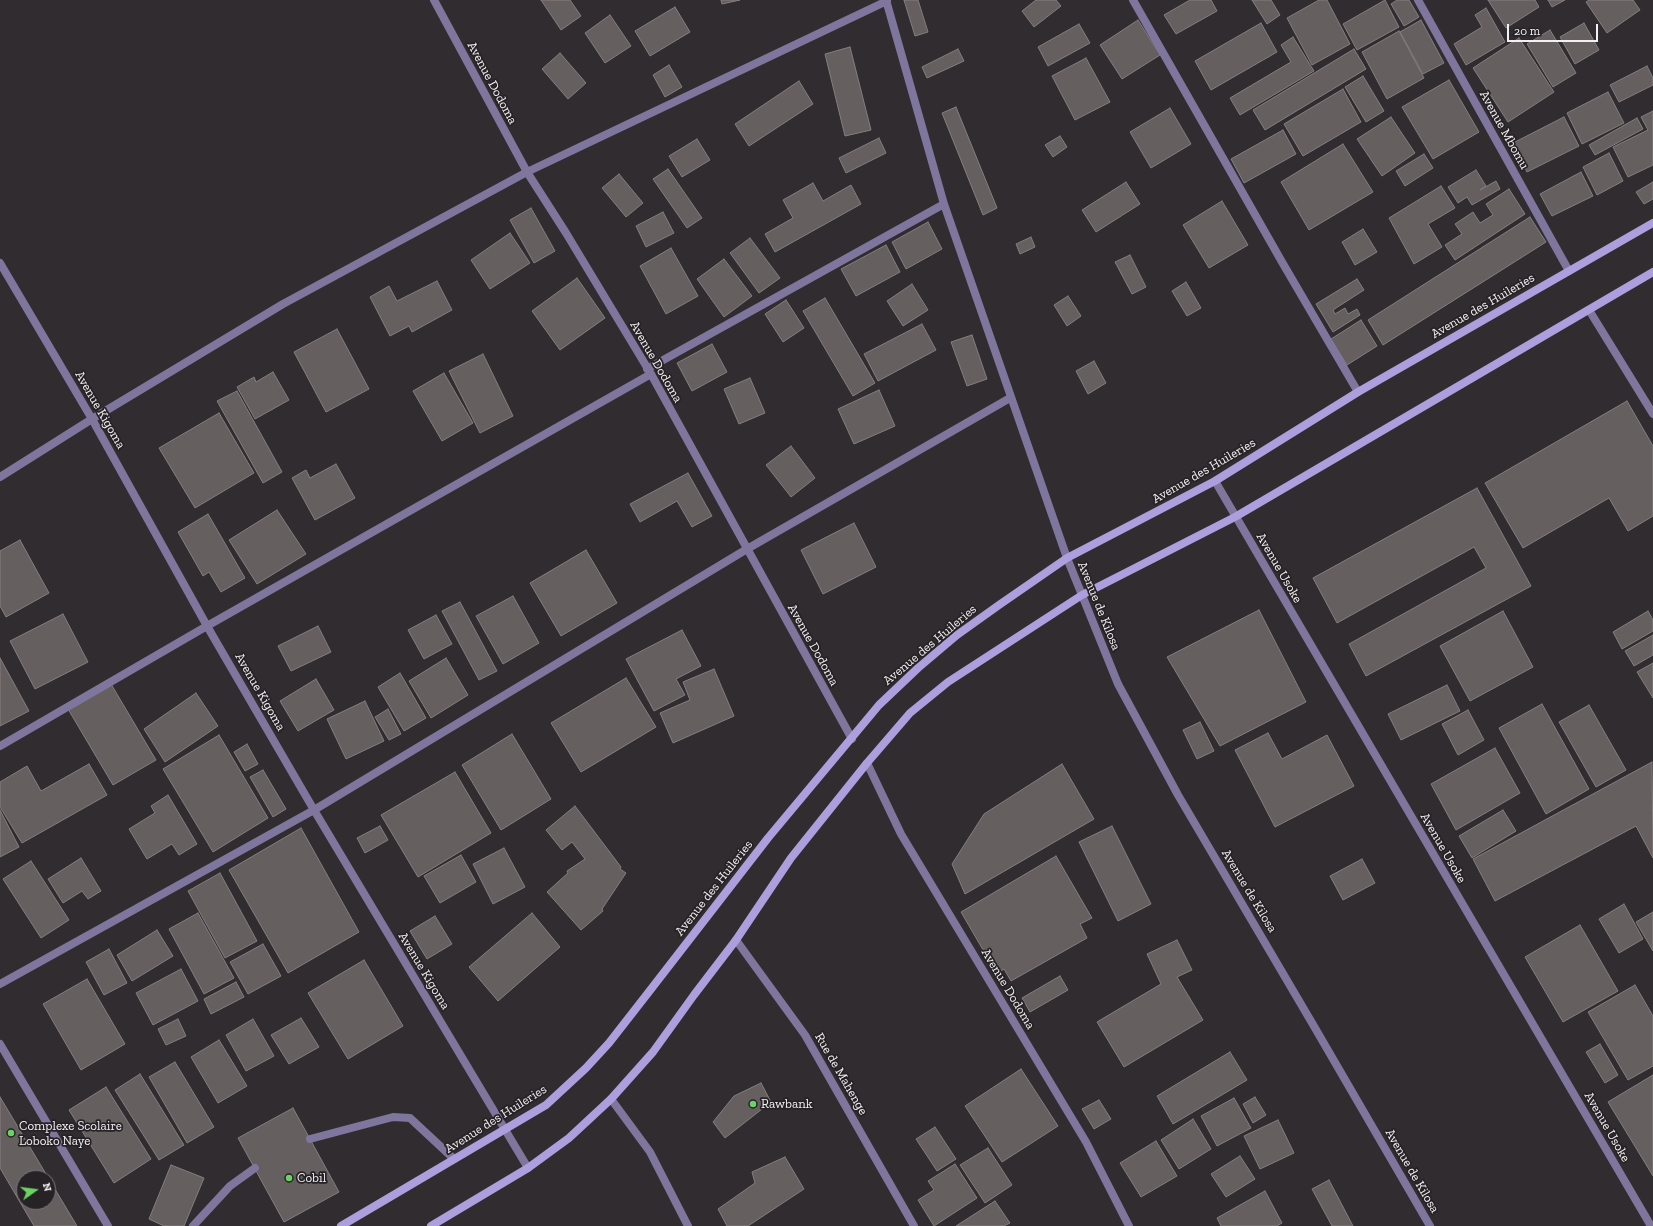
<!DOCTYPE html>
<style>
body{margin:0}
#map{position:relative;width:1653px;height:1226px;overflow:hidden;background:#302c30;font-family:"Zilla Slab",serif}
canvas{display:block}
.north{position:absolute;left:16px;top:1170px;width:40px;height:40px;box-sizing:border-box;background:#262226;border:1px solid #787478;border-radius:50%;rotate:76deg;font-size:11px;font-weight:700;line-height:16px;text-align:center;color:#f3f0f3}
.north::after{content:'';display:block;margin:auto;width:14px;height:18px;background:#6ad364;clip-path:polygon(50% 0,100% 100%,50% 72%,0 100%)}
.scale{position:absolute;left:1507px;top:24px;width:91px;height:18px;box-sizing:border-box;border:2px solid #f3f0f3;border-top:0;padding-left:5px;font-size:12px;line-height:14px;white-space:nowrap;color:#f3f0f3;-webkit-text-stroke:3px #262226;paint-order:stroke}
</style>
<div id="map">
<canvas width="1653" height="1226"></canvas>
<div class="north">N</div>
<div class="scale">20 m</div>
</div>
<script>
const c = document.querySelector('canvas').getContext('2d');
c.lineJoin = 'round';
function paint(path, color) {
  c.fillStyle = color;
  c.fill(path, 'evenodd');
}
function toPath(rows) {
  const path = new Path2D();
  for (const r of rows) {
    path.moveTo(r[0], r[1]);
    for (let i = 2; i < r.length; i += 2) path.lineTo(r[i], r[i + 1]);
  }
  return path;
}
function stroke(path, color, width, dash) {
  c.strokeStyle = color;
  c.lineWidth = width;
  c.lineCap = dash ? 'butt' : 'round';
  c.setLineDash(dash || []);
  c.stroke(path);
}
function drawText(font, color, halo, rows, align = 'center') {
  c.font = font + ' "Zilla Slab",serif';
  c.lineWidth = 3.5;
  c.setLineDash([]);
  c.textBaseline = 'middle';
  c.strokeStyle = halo;
  c.fillStyle = color;
  for (const [text, x, y, turn = 0] of rows) {
    c.save();
    c.translate(x, y);
    c.rotate((+turn || 0) * Math.PI / 180);
    c.textAlign = isNaN(turn) ? turn : align;
    if (halo) c.strokeText(text, 0, 0);
    c.fillText(text, 0, 0);
    c.restore();
  }
}
const building = toPath([
 [541,0,570,0,581,16,561,30,541,0],
 [721,0,740,0,722,4,721,0],
 [904,0,918,0,928,32,915,36,904,0],
 [1036,0,1056,0,1061,6,1034,27,1022,11,1036,0],
 [1190,0,1211,0,1217,11,1176,34,1164,15,1190,0],
 [1252,0,1271,0,1280,15,1267,24,1252,0],
 [1319,0,1327,0,1350,44,1312,65,1287,18,1319,0],
 [1385,0,1399,27,1357,50,1343,24,1385,0],
 [1397,0,1409,0,1419,17,1404,26,1391,4,1397,0],
 [1488,0,1535,0,1539,7,1506,28,1488,0],
 [1548,0,1565,0,1552,7,1548,0],
 [1589,0,1633,0,1640,10,1607,33,1586,2,1589,0],
 [675,7,690,32,650,56,635,31,675,7],
 [1486,8,1505,42,1466,65,1454,44,1482,27,1475,15,1486,8],
 [610,15,631,46,605,63,585,33,610,15],
 [1138,20,1160,55,1122,79,1100,45,1138,20],
 [1421,20,1444,63,1423,74,1400,32,1421,20],
 [1261,23,1277,52,1211,90,1195,61,1261,23],
 [1584,23,1599,50,1575,64,1560,37,1584,23],
 [1079,24,1090,43,1048,66,1038,47,1079,24],
 [1550,30,1576,73,1553,87,1527,44,1550,30],
 [1399,31,1424,78,1387,99,1362,52,1399,31],
 [1293,37,1314,71,1240,115,1230,98,1291,62,1281,45,1293,37],
 [1519,38,1554,92,1508,122,1473,68,1519,38],
 [850,47,871,130,845,136,825,54,850,47],
 [958,49,964,61,927,78,922,67,958,49],
 [1354,49,1366,69,1265,130,1253,110,1354,49],
 [560,53,586,83,568,99,542,69,560,53],
 [1086,58,1110,102,1075,120,1052,76,1086,58],
 [669,65,682,87,665,97,653,75,669,65],
 [1647,66,1653,78,1653,85,1619,102,1610,85,1647,66],
 [1363,76,1384,111,1366,122,1345,87,1363,76],
 [1449,80,1479,132,1433,159,1402,107,1449,80],
 [799,81,813,104,749,146,735,124,799,81],
 [1343,89,1361,122,1303,156,1284,124,1343,89],
 [1608,92,1624,123,1582,144,1567,113,1608,92],
 [956,107,997,208,983,215,942,113,956,107],
 [1170,108,1191,144,1151,168,1130,132,1170,108],
 [1653,111,1653,165,1628,177,1613,147,1648,130,1641,117,1653,111],
 [1391,117,1415,153,1382,176,1357,139,1391,117],
 [1564,117,1579,146,1527,172,1513,143,1564,117],
 [1637,118,1643,129,1595,155,1589,145,1637,118],
 [1283,130,1296,154,1244,183,1231,159,1283,130],
 [1060,136,1067,147,1053,157,1045,145,1060,136],
 [879,138,886,153,846,173,839,158,879,138],
 [697,139,710,160,682,177,669,156,697,139],
 [1343,144,1373,192,1309,230,1281,182,1343,144],
 [1609,153,1623,181,1597,195,1583,167,1609,153],
 [1424,154,1433,168,1405,186,1396,171,1424,154],
 [668,169,702,218,687,228,653,179,668,169],
 [1476,170,1486,186,1480,190,1496,181,1500,189,1472,205,1467,197,1458,203,1448,187,1476,170],
 [1581,172,1593,196,1552,216,1540,194,1581,172],
 [619,174,643,203,626,217,602,188,619,174],
 [1126,182,1140,204,1096,232,1082,210,1126,182],
 [1653,182,1653,199,1644,204,1636,192,1653,182],
 [813,183,823,201,851,185,861,204,775,252,765,234,793,218,783,200,813,183],
 [1441,186,1455,208,1428,224,1442,247,1414,264,1389,218,1441,186],
 [1509,189,1525,214,1455,260,1445,245,1462,234,1455,224,1473,212,1480,223,1493,215,1486,204,1509,189],
 [1222,201,1248,245,1209,268,1183,225,1222,201],
 [531,208,555,251,534,263,510,220,531,208],
 [663,212,674,233,646,247,636,226,663,212],
 [1530,217,1546,242,1383,345,1368,320,1530,217],
 [928,222,942,249,906,269,892,242,928,222],
 [1363,229,1377,252,1355,265,1342,242,1363,229],
 [510,233,530,263,490,289,471,260,510,233],
 [1031,237,1035,247,1020,254,1016,244,1031,237],
 [750,238,780,278,759,293,730,253,750,238],
 [886,245,900,272,856,296,841,269,886,245],
 [671,248,698,296,666,314,640,266,671,248],
 [1130,255,1146,287,1132,294,1115,262,1130,255],
 [724,259,752,296,724,317,697,279,724,259],
 [577,278,605,318,560,350,532,311,577,278],
 [1357,279,1364,290,1333,310,1335,314,1345,308,1348,314,1357,309,1360,315,1333,332,1316,304,1357,279],
 [437,281,452,310,412,332,409,326,390,336,370,297,389,286,397,301,437,281],
 [1186,282,1201,308,1187,316,1172,291,1186,282],
 [912,284,928,310,903,326,887,301,912,284],
 [1068,296,1081,316,1067,326,1054,305,1068,296],
 [825,298,875,383,853,396,803,311,825,298],
 [786,300,804,328,783,342,765,314,786,300],
 [1361,320,1377,346,1347,365,1331,339,1361,320],
 [922,324,936,350,878,381,864,354,922,324],
 [337,329,369,389,326,412,294,352,337,329],
 [972,335,987,379,967,386,951,342,972,335],
 [712,344,727,372,692,391,677,363,712,344],
 [483,354,513,416,480,433,449,371,483,354],
 [1094,361,1106,383,1088,394,1076,371,1094,361],
 [273,372,289,400,255,419,237,387,254,377,256,382,273,372],
 [444,373,473,423,442,441,413,391,444,373],
 [750,378,765,413,739,424,724,389,750,378],
 [879,390,895,426,854,444,838,409,879,390],
 [237,391,282,472,263,483,217,401,237,391],
 [1627,401,1653,446,1653,516,1628,531,1609,498,1523,548,1485,483,1627,401],
 [219,413,254,473,195,508,159,448,219,413],
 [791,446,815,478,791,497,766,465,791,446],
 [336,464,355,498,315,520,292,478,306,470,310,478,336,464],
 [688,473,712,516,692,527,677,501,640,522,630,504,688,473],
 [1477,488,1531,586,1366,676,1349,644,1486,568,1474,547,1337,623,1313,578,1477,488],
 [277,510,306,554,257,584,229,540,277,510],
 [208,514,245,578,221,592,209,572,203,576,178,532,208,514],
 [854,523,876,567,823,594,801,550,854,523],
 [20,540,49,593,6,617,0,606,0,551,20,540],
 [586,550,617,603,561,636,530,583,586,550],
 [513,596,539,643,503,664,476,616,513,596],
 [460,602,497,671,479,680,442,611,460,602],
 [1259,610,1306,702,1220,746,1167,657,1259,610],
 [1503,611,1533,667,1470,701,1440,646,1503,611],
 [1648,611,1653,620,1653,631,1622,649,1613,632,1648,611],
 [63,614,88,662,35,689,10,641,63,614],
 [436,615,452,644,424,659,408,630,436,615],
 [318,626,331,652,291,671,278,646,318,626],
 [682,630,701,666,676,679,685,695,654,711,626,659,682,630],
 [1653,635,1653,655,1634,666,1625,651,1653,635],
 [0,658,29,711,0,726,0,658],
 [446,658,468,695,431,718,409,681,446,658],
 [1653,663,1653,698,1637,672,1653,663],
 [714,669,734,716,673,743,660,713,690,700,683,682,714,669],
 [400,673,426,718,404,731,378,687,400,673],
 [626,678,656,727,581,772,551,723,626,678],
 [316,679,334,710,298,731,280,701,316,679],
 [111,684,156,760,113,785,68,709,111,684],
 [1447,685,1460,711,1401,740,1388,714,1447,685],
 [196,693,218,726,165,762,144,729,196,693],
 [365,701,384,741,346,759,327,719,365,701],
 [1542,704,1589,789,1546,814,1499,728,1542,704],
 [1589,705,1626,770,1596,787,1559,722,1589,705],
 [388,709,401,734,389,740,375,717,388,709],
 [1468,710,1484,740,1458,755,1442,724,1468,710],
 [1200,722,1214,751,1197,759,1183,730,1200,722],
 [1268,733,1282,759,1327,735,1354,786,1275,827,1235,750,1268,733],
 [512,734,551,799,501,830,462,765,512,734],
 [219,735,268,818,213,852,163,769,219,735],
 [247,744,258,764,245,771,234,752,247,744],
 [1495,748,1520,793,1456,830,1431,784,1495,748],
 [1652,762,1653,858,1636,826,1495,901,1473,859,1652,762],
 [89,764,107,795,22,843,0,807,0,782,27,766,41,791,89,764],
 [1062,764,1094,819,965,894,952,864,984,814,1062,764],
 [263,770,286,809,273,817,250,777,263,770],
 [455,772,491,833,418,877,381,815,455,772],
 [168,795,197,844,179,855,172,844,147,859,129,829,155,813,151,806,168,795],
 [575,806,621,867,620,869,626,873,602,909,603,911,581,930,547,892,568,873,567,871,585,859,572,842,562,850,546,830,575,806],
 [0,810,19,847,0,857,0,810],
 [1503,810,1516,831,1472,858,1459,836,1503,810],
 [380,826,388,840,365,853,357,838,380,826],
 [1112,826,1151,904,1118,921,1079,842,1112,826],
 [301,828,359,932,288,973,229,870,301,828],
 [504,848,525,887,493,904,473,864,504,848],
 [461,855,476,882,440,903,424,876,461,855],
 [1056,856,1092,918,1080,924,1087,938,1011,981,1004,969,997,974,961,912,1056,856],
 [81,858,101,891,88,899,82,891,63,903,48,879,81,858],
 [1362,859,1375,883,1343,900,1330,876,1362,859],
 [31,861,69,920,41,938,3,879,31,861],
 [220,873,257,941,225,958,188,891,220,873],
 [1624,904,1643,939,1619,953,1599,919,1624,904],
 [1653,912,1653,951,1636,922,1653,912],
 [198,913,234,978,204,994,169,929,198,913],
 [532,913,560,947,498,1001,469,967,532,913],
 [435,916,452,944,427,959,410,931,435,916],
 [1580,925,1618,991,1563,1022,1525,957,1580,925],
 [157,930,173,956,132,981,117,955,157,930],
 [1177,940,1192,970,1177,977,1203,1020,1124,1067,1097,1022,1161,984,1147,954,1177,940],
 [263,944,281,976,248,994,230,962,263,944],
 [109,949,127,983,104,995,86,962,109,949],
 [364,960,403,1026,348,1059,308,993,364,960],
 [181,969,198,1001,153,1025,136,993,181,969],
 [1060,976,1068,990,1030,1012,1022,998,1060,976],
 [87,979,125,1044,81,1070,43,1004,87,979],
 [236,982,244,997,211,1014,204,999,236,982],
 [1635,985,1653,1016,1653,1066,1628,1080,1588,1012,1635,985],
 [301,1018,319,1047,289,1064,271,1035,301,1018],
 [178,1019,186,1036,166,1045,158,1029,178,1019],
 [253,1019,274,1056,246,1071,226,1035,253,1019],
 [219,1040,247,1086,218,1103,191,1057,219,1040],
 [1600,1044,1618,1075,1605,1083,1586,1052,1600,1044],
 [1230,1052,1247,1080,1173,1124,1157,1096,1230,1052],
 [175,1062,214,1127,187,1143,149,1077,175,1062],
 [1021,1069,1058,1126,1002,1162,965,1106,1021,1069],
 [140,1074,184,1145,159,1160,115,1090,140,1074],
 [1653,1075,1653,1176,1608,1102,1653,1075],
 [761,1083,771,1102,725,1138,713,1122,734,1096,761,1083],
 [106,1087,151,1159,114,1183,69,1110,106,1087],
 [0,1097,77,1226,34,1226,0,1168,0,1097],
 [24,1178,48,1178,48,1202,24,1202,24,1178],
 [1255,1097,1266,1115,1253,1123,1243,1104,1255,1097],
 [1234,1098,1251,1128,1217,1146,1201,1116,1234,1098],
 [1099,1100,1111,1119,1094,1129,1082,1109,1099,1100],
 [293,1108,339,1192,284,1222,238,1138,293,1108],
 [1193,1119,1211,1149,1179,1169,1161,1140,1193,1119],
 [1278,1120,1294,1153,1260,1169,1244,1136,1278,1120],
 [935,1127,956,1159,937,1171,916,1139,935,1127],
 [1156,1141,1177,1176,1141,1197,1120,1163,1156,1141],
 [988,1148,1012,1185,985,1203,960,1165,988,1148],
 [1240,1156,1255,1179,1226,1197,1211,1174,1240,1156],
 [785,1157,804,1189,748,1226,727,1226,718,1209,755,1183,752,1172,785,1157],
 [955,1164,977,1198,934,1226,918,1200,934,1190,928,1181,955,1164],
 [171,1165,204,1178,184,1226,164,1226,149,1219,171,1165],
 [1329,1180,1353,1226,1332,1226,1312,1189,1329,1180],
 [1265,1191,1282,1223,1277,1226,1221,1226,1217,1218,1265,1191],
 [995,1201,1010,1223,1004,1226,956,1226,995,1201]
]);
paint(building, '#665f60');
stroke(building, '#857e7f', 1);
stroke(toPath([
 [310,1139,393,1117,410,1118,454,1159],
 [193,1226,230,1186,255,1168]
]), '#7f769e', 8);
stroke(toPath([
 [434,0,527,172,566,233,651,374,852,739],
 [886,0,944,204,1067,558,1118,684,1178,795,1315,1028,1430,1226],
 [1133,0,1282,262,1358,392],
 [1418,0,1569,271],
 [0,263,92,419,207,626,314,810,528,1168],
 [1589,310,1653,414],
 [647,369,944,204],
 [0,477,92,419,283,304,527,172,887,1],
 [1215,481,1651,1226],
 [0,746,207,626,651,374],
 [867,763,901,834,1086,1142,1129,1226],
 [736,940,805,1035,914,1226],
 [0,984,314,810,747,549,1010,398],
 [0,1044,108,1226],
 [611,1099,650,1152,688,1226]
]), '#7f769e', 8);
stroke(toPath([
 [341,1226,546,1105,586,1068,609,1043,648,993,768,838,879,705,918,668,957,635,999,605,1067,558,1215,481,1358,392,1653,223],
 [431,1226,528,1168,569,1138,611,1099,653,1052,694,995,736,940,791,858,867,763,910,713,948,682,1082,595,1235,517,1653,272]
]), '#ad9ede', 8);
for (const [x, y, r, color] of [
 [753,1104,4,"#6ad364"],
 [11,1133,4,"#6ad364"],
 [289,1178,4,"#6ad364"]
]) {
  const dot = new Path2D();
  dot.arc(x, y, r, 0, 2 * Math.PI);
  c.fillStyle = color;
  c.fill(dot);
  stroke(dot, '#262226', 1.5);
}
drawText('13px', '#f3f0f3', '#262226', [
 ["Avenue Dodoma",492,83,62],
 ["Avenue Mbomu",1504,130,61],
 ["Avenue des Huileries",1483,306,-30],
 ["Avenue Dodoma",656,362,60],
 ["Avenue Kigoma",100,410,60],
 ["Avenue des Huileries",1204,471,-30],
 ["Avenue Usoke",1279,568,60],
 ["Avenue de Kilosa",1099,606,68],
 ["Avenue Dodoma",813,645,61],
 ["Avenue des Huileries",930,645,-40],
 ["Avenue Kigoma",260,692,60],
 ["Avenue Usoke",1443,848,60],
 ["Avenue des Huileries",714,888,-52],
 ["Avenue de Kilosa",1249,891,59],
 ["Avenue Kigoma",424,971,59],
 ["Avenue Dodoma",1008,989,59],
 ["Rue de Mahenge",841,1074,60],
 ["Avenue des Huileries",496,1119,-32],
 ["Avenue Usoke",1607,1127,60],
 ["Avenue de Kilosa",1412,1171,60]
]);
drawText('13px', '#f3f0f3', '#262226', [
 ["Rawbank",761,1104],
 ["Complexe Scolaire",19,1126],
 ["Loboko Naye",19,1141],
 ["Cobil",297,1178]
], 'left');
</script>
